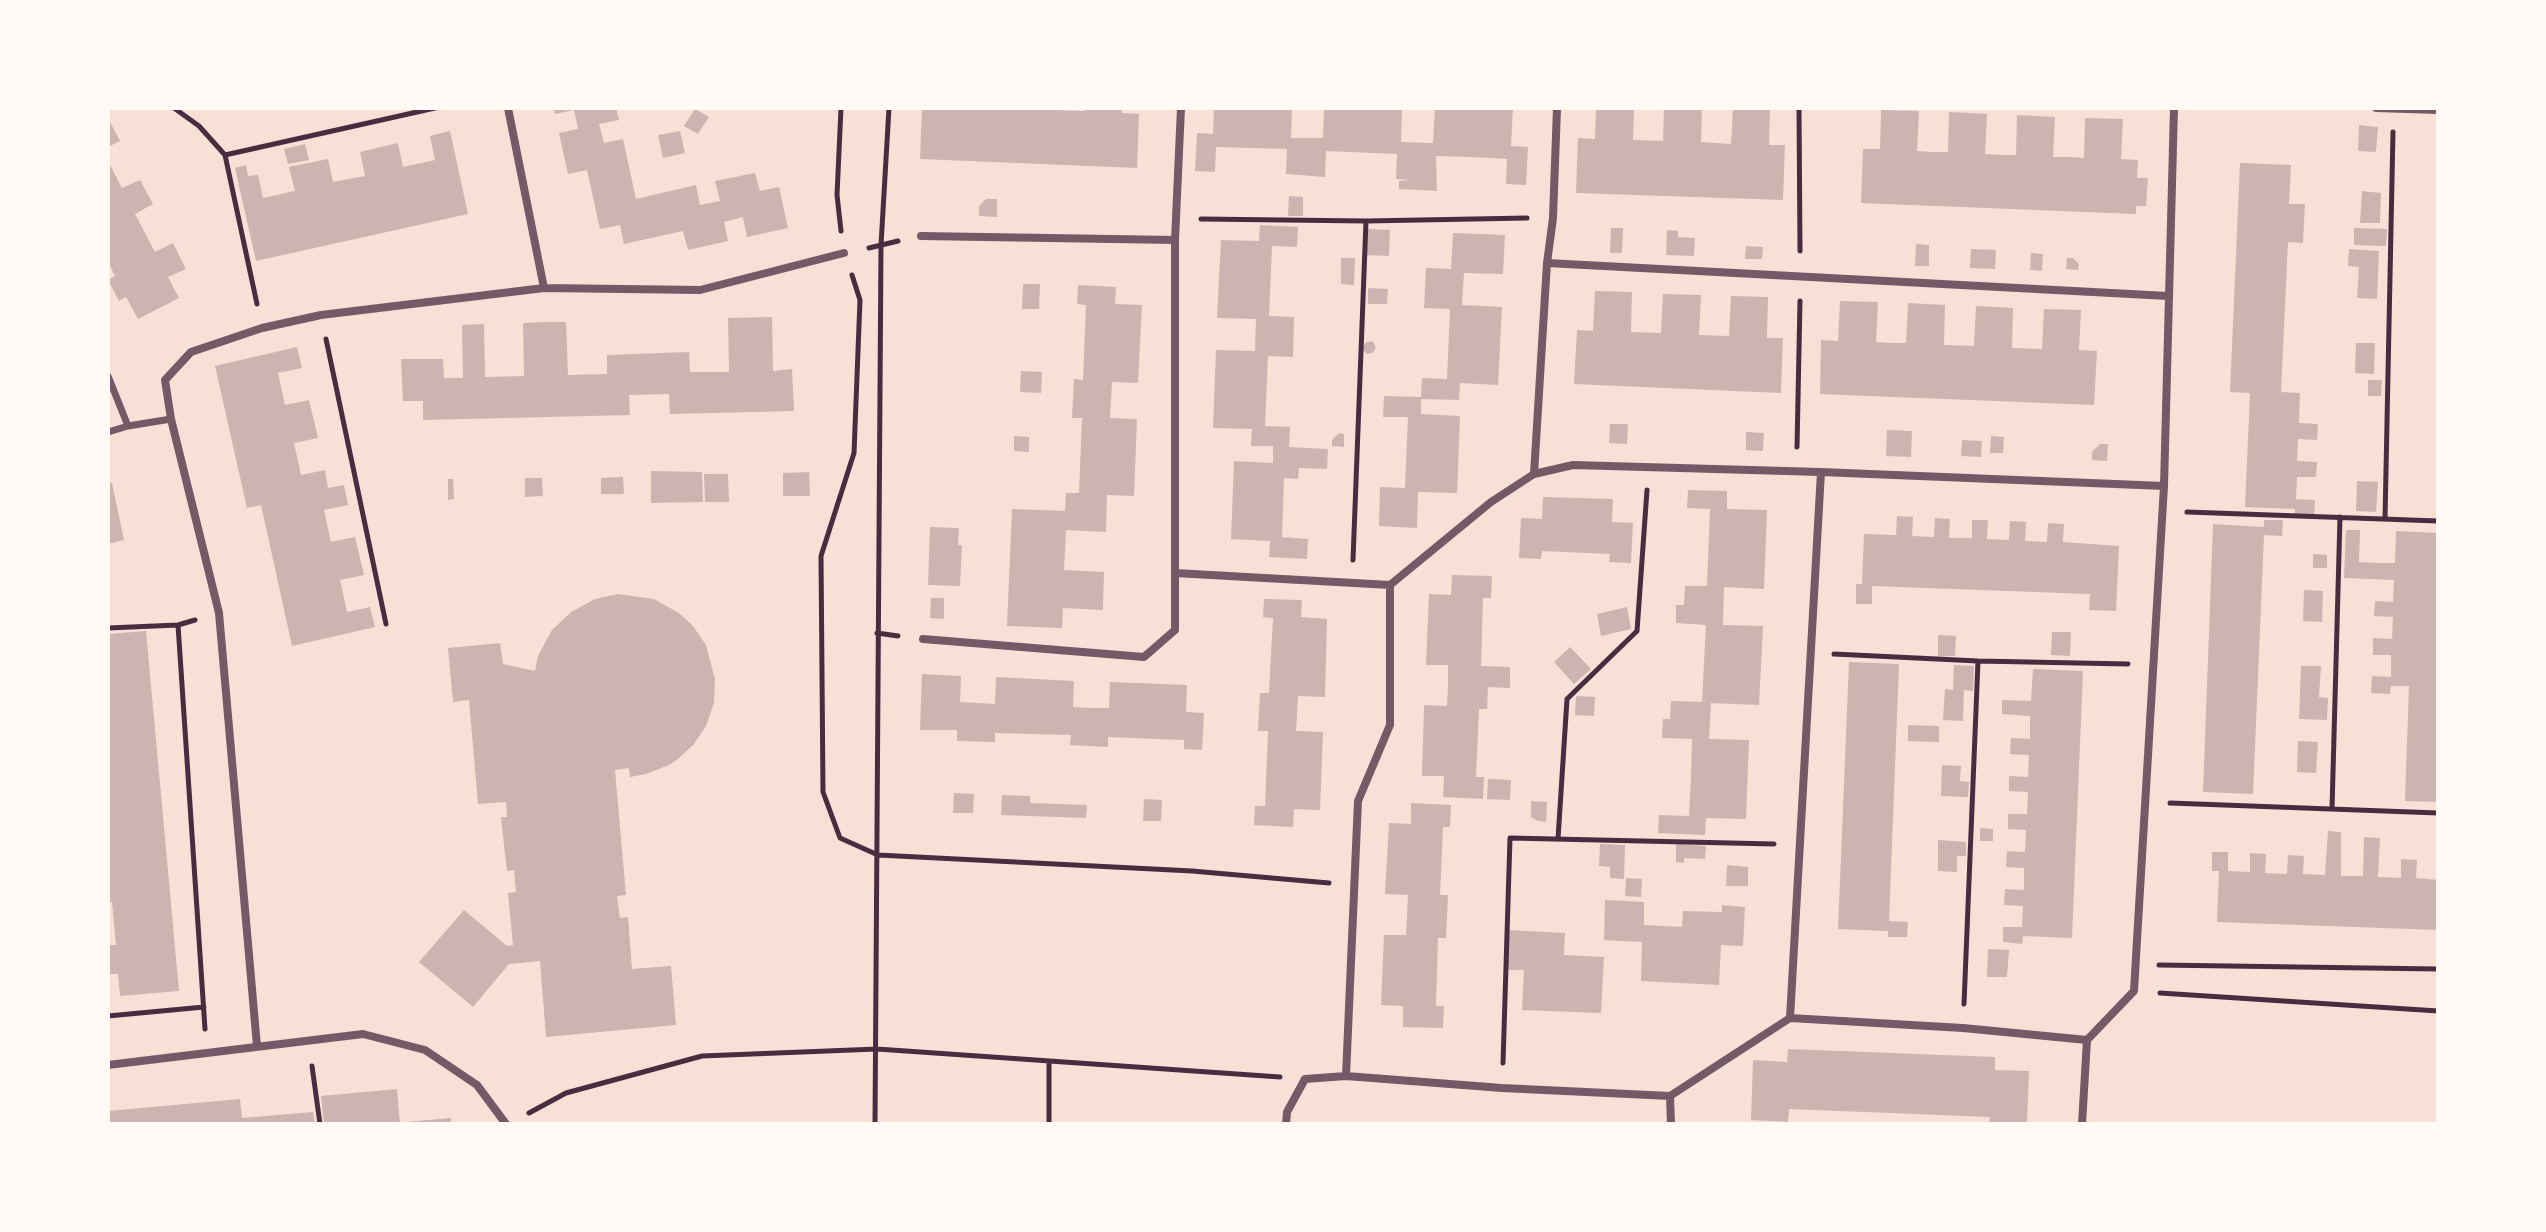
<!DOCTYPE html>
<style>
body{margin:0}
#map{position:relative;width:2546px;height:1232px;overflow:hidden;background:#f7e1d7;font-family:Rubik,sans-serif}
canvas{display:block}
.frame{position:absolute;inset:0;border:110px solid #fffaf5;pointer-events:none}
</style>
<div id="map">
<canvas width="2546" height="1232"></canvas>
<div class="frame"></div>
</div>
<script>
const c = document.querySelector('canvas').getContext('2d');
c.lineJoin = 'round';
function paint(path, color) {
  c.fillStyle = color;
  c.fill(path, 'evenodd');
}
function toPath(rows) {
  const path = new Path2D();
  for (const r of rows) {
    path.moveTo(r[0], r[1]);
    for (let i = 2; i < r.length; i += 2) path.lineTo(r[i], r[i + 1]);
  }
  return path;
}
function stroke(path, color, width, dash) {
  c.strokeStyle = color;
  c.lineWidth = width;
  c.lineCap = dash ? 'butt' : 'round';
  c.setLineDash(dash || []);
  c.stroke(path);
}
paint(toPath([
 [553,108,616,108,619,120,599,124,604,143,623,139,636,199,696,185,700,205,720,201,715,181,755,173,760,191,779,187,788,228,747,237,743,217,724,222,728,241,688,250,683,231,624,244,620,225,600,229,587,170,568,174,559,133,578,129,574,110,555,114],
 [922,108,1054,108,1054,110,1084,111,1084,108,1122,108,1122,113,1139,114,1137,168,920,159],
 [1214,108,1292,108,1291,138,1323,138,1324,108,1402,108,1401,142,1433,143,1435,108,1513,108,1511,146,1528,147,1526,185,1506,184,1507,159,1472,157,1436,156,1437,191,1399,189,1399,181,1411,180,1396,179,1397,154,1326,151,1325,177,1286,174,1287,149,1216,147,1215,172,1195,171,1197,133,1213,134],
 [1596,108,1634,108,1633,140,1663,141,1664,108,1702,108,1701,142,1731,144,1733,108,1770,108,1769,145,1785,145,1783,200,1576,193,1578,138,1595,139],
 [695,109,709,117,698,134,684,126],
 [1881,110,1919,111,1917,151,1933,152,1948,152,1949,112,1987,114,1985,154,2001,155,2016,155,2017,115,2055,117,2053,157,2069,157,2084,158,2085,118,2123,119,2121,159,2138,160,2137,178,2148,178,2146,206,2136,206,2136,214,1861,203,1863,149,1880,149],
 [108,118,120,141,108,147],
 [2359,125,2378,127,2376,152,2358,151],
 [450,131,468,214,256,261,235,168,246,165,248,176,258,175,263,198,295,191,289,167,328,159,333,182,365,176,360,152,398,143,403,167,435,160,430,136],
 [680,131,685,153,663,158,658,135],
 [305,144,309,160,288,164,284,149],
 [108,161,122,188,140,180,153,204,135,214,155,252,173,243,186,269,168,277,179,298,138,319,126,297,119,301,108,280,115,276,108,262],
 [2240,163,2291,165,2289,204,2305,204,2303,243,2288,242,2281,392,2300,393,2299,423,2318,424,2317,440,2298,439,2297,461,2317,462,2316,477,2297,477,2296,499,2315,500,2314,516,2295,514,2295,509,2245,507,2250,393,2230,392],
 [2362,191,2381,193,2380,223,2360,223],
 [1289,196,1303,197,1303,216,1288,216],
 [986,199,997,199,997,217,979,216,979,206],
 [1260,225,1298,227,1297,247,1272,246,1269,316,1294,317,1293,357,1268,356,1265,426,1290,427,1289,447,1328,449,1327,469,1299,468,1298,479,1284,478,1282,537,1308,539,1307,559,1269,557,1270,541,1231,539,1234,461,1273,463,1273,446,1251,446,1252,429,1213,428,1216,350,1255,351,1256,319,1217,318,1221,240,1259,241],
 [1611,228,1623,228,1622,253,1610,253],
 [2354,228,2387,229,2386,246,2354,245],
 [1367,229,1390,230,1389,256,1366,255],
 [1667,230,1678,231,1678,237,1695,238,1694,256,1666,255],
 [1453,233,1505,235,1503,274,1464,273,1462,305,1502,307,1498,385,1460,383,1459,400,1421,399,1421,414,1460,416,1457,493,1418,492,1417,528,1379,526,1380,487,1405,488,1408,417,1383,417,1384,396,1421,397,1422,378,1447,379,1450,309,1424,308,1426,268,1451,269],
 [1916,244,1929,245,1929,266,1915,266],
 [1746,246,1763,247,1762,259,1745,259],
 [1971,249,1996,250,1995,269,1970,268],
 [2349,249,2379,251,2377,299,2357,298,2359,267,2348,266],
 [2031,253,2043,254,2042,271,2030,270],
 [1341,258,1355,258,1354,285,1341,284],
 [2067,258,2073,258,2079,264,2078,270,2066,269],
 [1023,284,1040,284,1039,309,1022,309],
 [1078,285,1116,287,1115,304,1142,305,1138,383,1112,382,1110,418,1137,419,1134,496,1107,495,1106,532,1066,530,1064,570,1104,572,1103,610,1063,608,1062,628,1007,626,1012,509,1065,511,1066,493,1079,493,1082,418,1072,418,1073,398,1074,379,1083,380,1086,305,1077,304],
 [1368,288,1388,289,1387,304,1368,304],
 [1595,291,1632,292,1631,332,1661,333,1663,294,1701,295,1699,335,1729,336,1731,296,1768,297,1767,338,1783,338,1781,393,1574,384,1577,330,1593,331],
 [1840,301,1878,302,1876,342,1891,343,1906,343,1908,303,1945,305,1944,345,1974,346,1976,306,2013,308,2012,348,2042,349,2044,309,2081,310,2079,350,2097,351,2094,405,1820,394,1821,340,1838,341],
 [772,317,773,371,792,369,794,411,670,414,669,394,629,395,630,415,423,420,423,401,403,401,401,359,443,359,444,378,463,378,462,325,484,324,485,377,524,376,523,323,545,322,566,322,568,375,607,374,607,355,689,352,690,372,729,372,728,318],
 [1372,341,1376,347,1373,353,1367,354,1362,349,1365,343],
 [2356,343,2375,343,2374,374,2355,373],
 [297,347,302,368,278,373,285,405,309,400,318,438,294,443,301,475,325,470,328,488,344,485,348,505,324,510,331,542,355,537,364,575,340,580,347,612,370,607,375,627,292,646,261,505,247,508,215,366],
 [1021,371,1042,372,1041,393,1020,392],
 [2368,380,2382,380,2381,396,2368,396],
 [1610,424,1628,424,1627,444,1609,443],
 [1887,430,1912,431,1911,457,1886,456],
 [1746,432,1764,433,1763,451,1746,450],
 [1339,433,1344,434,1344,447,1332,446,1332,440],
 [1014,436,1029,437,1029,452,1014,451],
 [1991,436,2004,437,2003,453,1990,453],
 [1962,440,1982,441,1981,457,1961,456],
 [2100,444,2108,444,2107,461,2092,460,2092,452],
 [651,471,702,472,703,502,651,503],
 [809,472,810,496,783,496,783,473],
 [704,474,728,474,729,502,705,502],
 [623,477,624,494,601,494,601,478],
 [525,478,542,478,543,496,525,497],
 [448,479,453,479,454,499,448,500],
 [2357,481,2378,482,2376,512,2356,511],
 [112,483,124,540,108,544,108,484],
 [1688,490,1727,491,1727,509,1767,510,1764,589,1724,587,1723,625,1763,626,1759,705,1711,703,1709,739,1749,740,1746,819,1706,818,1705,835,1658,833,1659,815,1689,816,1691,778,1692,739,1662,738,1663,719,1670,719,1671,701,1702,702,1706,625,1676,623,1676,605,1684,605,1685,586,1707,586,1710,509,1687,508],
 [1543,497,1613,499,1612,522,1633,523,1631,563,1609,562,1610,554,1542,551,1541,559,1519,558,1521,518,1542,519],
 [1897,516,1913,517,1912,536,1934,537,1935,518,1950,519,1949,538,1972,538,1972,520,1988,520,1987,539,2009,540,2010,521,2026,522,2025,541,2047,542,2048,523,2064,524,2063,542,2119,546,2116,611,2089,610,2090,594,1872,586,1872,604,1856,604,1856,584,1862,584,1864,534,1896,535],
 [2264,520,2283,520,2282,536,2264,535,2253,794,2203,792,2213,524,2264,527],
 [930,527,959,528,958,545,962,545,960,586,928,585],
 [2346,530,2360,530,2359,562,2376,563,2395,563,2396,531,2438,533,2438,802,2405,801,2409,686,2391,686,2390,694,2371,693,2372,676,2391,677,2391,655,2373,655,2373,638,2392,639,2393,617,2374,616,2375,601,2393,602,2394,580,2344,578],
 [2313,554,2327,555,2327,568,2313,568],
 [1452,575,1492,576,1491,598,1483,598,1481,666,1510,667,1510,688,1488,687,1487,709,1479,709,1476,777,1484,777,1483,799,1443,797,1444,776,1422,776,1424,705,1447,706,1448,686,1448,665,1426,665,1429,594,1451,595],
 [2304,590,2323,591,2322,622,2303,621],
 [618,594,654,599,679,613,693,626,706,645,715,679,714,703,706,726,694,744,678,759,669,765,646,774,630,777,629,768,615,770,626,895,617,896,620,918,628,917,632,969,671,966,676,1025,546,1037,540,961,509,964,473,1007,419,962,464,910,507,946,513,945,508,893,516,892,514,870,507,871,505,854,501,817,507,817,506,802,478,804,469,700,453,702,448,648,500,643,503,664,535,671,538,656,552,630,571,612,595,599],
 [931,598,944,598,944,619,930,618],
 [1264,599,1302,600,1301,617,1327,619,1325,697,1298,696,1296,731,1323,732,1320,810,1294,809,1293,827,1254,825,1255,806,1265,806,1268,731,1258,731,1260,693,1269,693,1273,618,1263,617],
 [1627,607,1631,629,1601,636,1597,614],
 [146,631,179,991,120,996,118,974,108,974,108,945,116,945,112,902,108,902,108,634],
 [2052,632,2071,632,2070,656,2051,655],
 [1938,635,1956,636,1955,656,1938,656],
 [1570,647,1591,669,1574,684,1554,662],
 [1849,662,1899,664,1889,921,1908,922,1907,937,1888,937,1888,931,1838,929],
 [1954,665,1974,666,1973,691,1964,690,1963,721,1943,720,1945,689,1953,690],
 [2301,666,2321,666,2319,697,2328,698,2327,720,2299,719],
 [2033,669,2083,671,2072,938,2023,936,2022,944,2003,942,2003,927,2022,927,2023,906,2004,905,2005,889,2024,890,2024,868,2006,867,2007,851,2025,852,2026,830,2008,829,2008,814,2027,814,2028,792,2009,791,2009,776,2028,777,2029,755,2010,754,2011,738,2030,739,2030,716,2002,714,2002,700,2031,701],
 [922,674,961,676,960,702,995,704,996,677,1074,681,1073,707,1091,708,1109,708,1110,682,1187,685,1186,712,1204,713,1202,750,1184,749,1184,740,1108,737,1108,747,1070,745,1071,735,995,733,995,742,957,741,957,730,920,730],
 [1576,696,1595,697,1594,716,1575,715],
 [1908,725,1939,726,1939,742,1908,741],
 [2298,741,2318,742,2316,773,2297,772],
 [1942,765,1961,766,1960,781,1969,782,1968,797,1941,796],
 [1488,779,1511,780,1510,800,1487,799],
 [954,793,974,794,973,813,953,813],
 [1002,795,1030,796,1030,803,1087,805,1086,818,1001,815],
 [1144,799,1162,800,1161,821,1143,821],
 [1531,801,1547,802,1546,822,1538,821,1531,817],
 [1411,803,1451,805,1450,827,1443,827,1440,895,1448,895,1446,938,1438,938,1436,1006,1444,1006,1443,1028,1403,1027,1403,1006,1381,1005,1384,935,1406,935,1408,895,1385,894,1389,823,1411,824],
 [1980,828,1993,829,1993,841,1980,841],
 [2328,831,2341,832,2341,876,2363,876,2364,837,2380,838,2378,877,2401,878,2401,859,2417,860,2416,878,2438,880,2438,930,2217,922,2219,871,2212,871,2212,852,2228,852,2228,871,2250,872,2250,853,2266,854,2265,873,2287,874,2288,855,2304,856,2303,874,2325,875],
 [1938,840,1966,842,1966,856,1957,856,1957,872,1938,871],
 [1600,844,1625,845,1624,879,1610,878,1610,867,1599,866],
 [1676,844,1706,846,1705,859,1684,858,1684,863,1676,862],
 [1727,865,1748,867,1748,886,1726,886],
 [1626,878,1642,879,1641,897,1625,896],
 [1605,900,1644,902,1644,925,1682,927,1683,911,1722,912,1722,905,1745,907,1743,946,1721,945,1719,985,1641,981,1642,942,1604,940],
 [1508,930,1565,933,1564,955,1604,957,1601,1013,1522,1010,1524,970,1507,970],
 [1988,949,2009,950,2007,977,1987,977],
 [1788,1049,1995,1057,1995,1070,2029,1071,2027,1124,1989,1124,1990,1117,1789,1109,1788,1122,1751,1120,1753,1060,1787,1062],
 [397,1089,400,1124,324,1124,321,1096],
 [240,1099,242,1118,313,1112,315,1124,108,1124,108,1111],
 [451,1118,451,1124,405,1124,405,1122]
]), '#ccb4b1');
stroke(toPath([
 [174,108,199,126,225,155,257,304],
 [841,108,837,195,841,231],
 [1799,108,1800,251],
 [225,155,435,108],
 [1201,219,1366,221,1527,218],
 [869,248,898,241],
 [852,275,860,300,854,453,821,556,823,792,840,838,878,855,1192,871,1329,883],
 [326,339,386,624],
 [1797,447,1800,301],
 [2187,512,2438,521],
 [2385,519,2393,132],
 [1353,560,1366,221],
 [195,620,178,625,205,1029],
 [108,628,178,625],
 [877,633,898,636],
 [1834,654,1978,661,2128,664],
 [2170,803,2438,813],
 [2332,809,2340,517],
 [1558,839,1567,699,1637,631,1647,490],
 [2159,965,2438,969],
 [2160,993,2438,1011],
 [1964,1004,1978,661],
 [108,1016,204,1007],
 [1049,1062,1049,1124],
 [1503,1063,1510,838,1774,844],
 [312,1066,320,1124],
 [529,1113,566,1093,702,1056,877,1049,1280,1077],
 [875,1124,881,245,889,108]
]), '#4a2c40', 5);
stroke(toPath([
 [108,376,128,426],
 [108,432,128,426,171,419]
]), '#755966', 7);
stroke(toPath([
 [508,108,544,288],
 [2376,108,2438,110],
 [921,236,1175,240],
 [1547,263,2168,296],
 [1534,474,1573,465,1821,472],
 [1175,573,1390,585],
 [923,639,1144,657,1175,630,1175,240,1181,108],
 [1790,1018,1821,472,2164,486],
 [257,1046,219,613,171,419,165,380,191,352,262,328,321,315,544,288,700,290,844,253],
 [108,1065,363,1034,425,1050,477,1085,506,1124],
 [1346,1076,1358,801,1390,725,1390,585,1491,502,1534,474,1547,263,1553,218,1557,108],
 [1670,1096,1671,1124],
 [1286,1124,1287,1112,1305,1079,1346,1076,1502,1088,1670,1096,1790,1018,1963,1028,2087,1040],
 [2082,1124,2087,1040,2134,991,2164,486,2174,108]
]), '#755966', 8);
</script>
